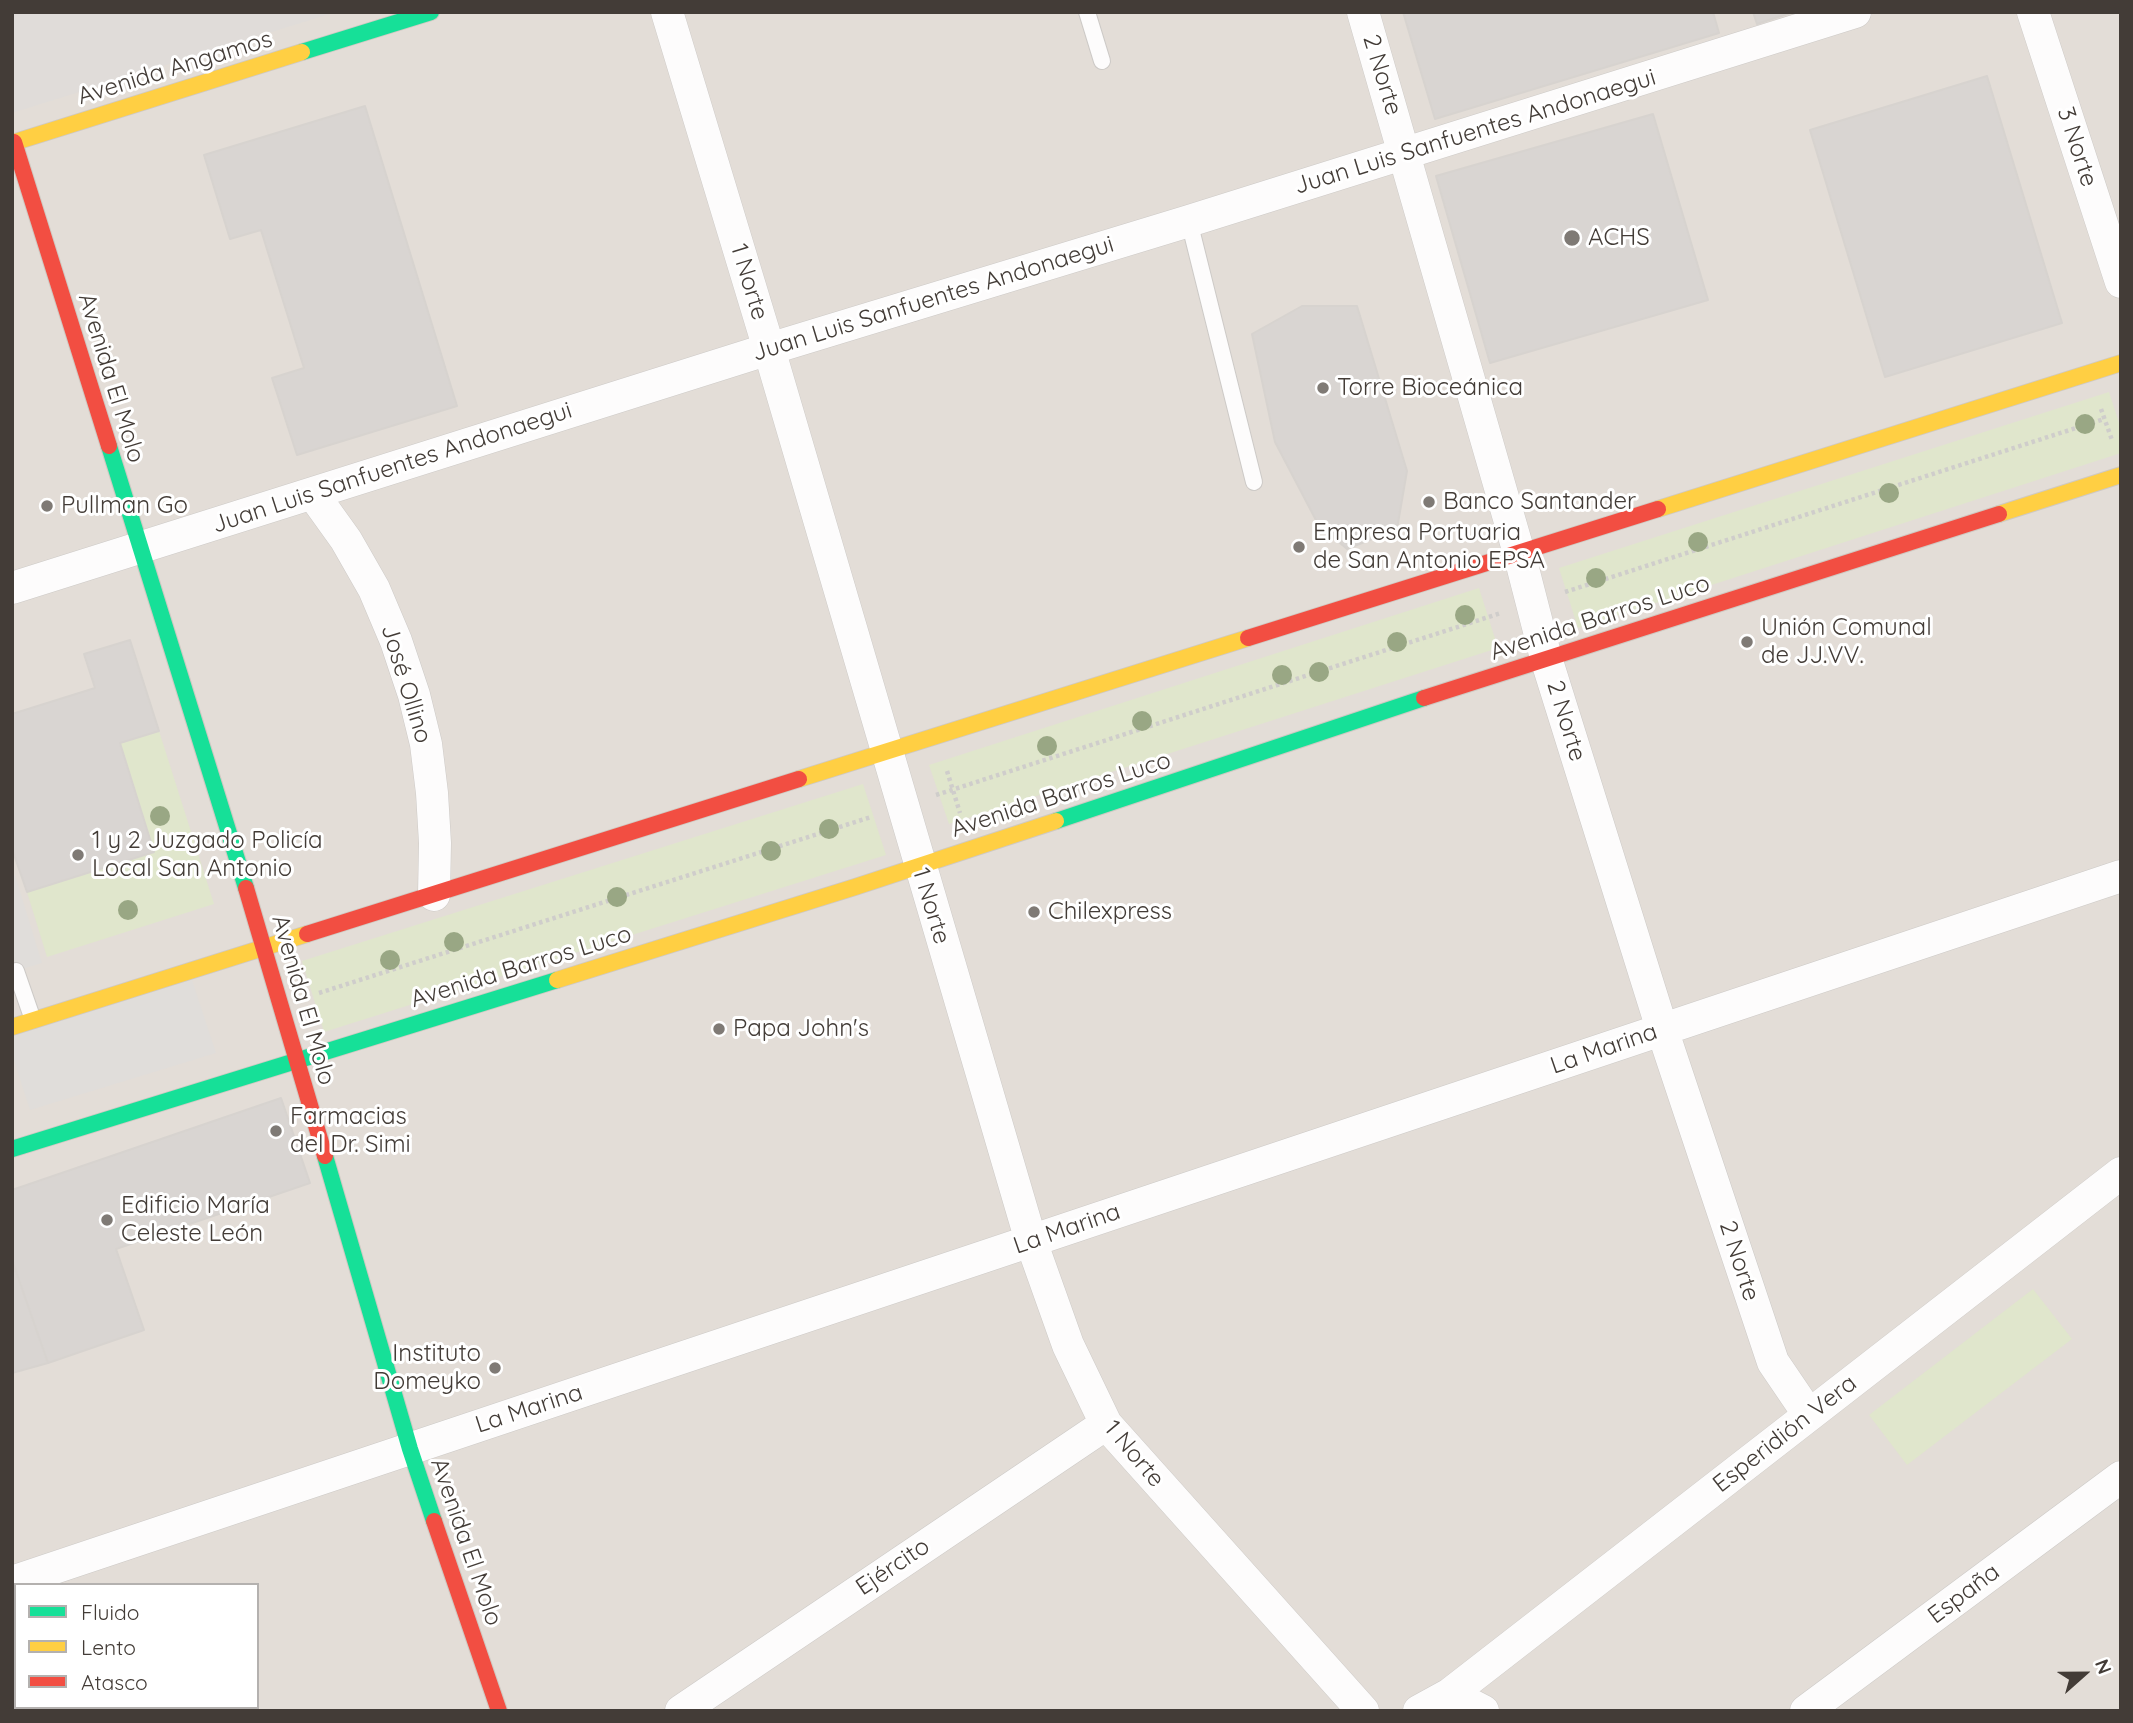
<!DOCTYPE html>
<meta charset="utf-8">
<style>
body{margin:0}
#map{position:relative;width:2133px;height:1723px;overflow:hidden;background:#efece9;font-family:Quicksand,sans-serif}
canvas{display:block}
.frame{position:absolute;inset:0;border:14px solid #433c37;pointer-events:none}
.legend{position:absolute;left:14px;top:1583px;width:245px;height:126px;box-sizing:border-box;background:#fff;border:2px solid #b4b1af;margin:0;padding:9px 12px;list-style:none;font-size:21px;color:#433c37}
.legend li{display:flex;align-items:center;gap:14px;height:35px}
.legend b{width:35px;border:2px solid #b4b1af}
.north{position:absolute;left:2049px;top:1639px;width:70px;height:70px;-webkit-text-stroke:5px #fff;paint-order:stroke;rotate:69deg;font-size:19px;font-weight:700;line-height:28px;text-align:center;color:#433c37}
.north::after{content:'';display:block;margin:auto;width:24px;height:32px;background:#433c37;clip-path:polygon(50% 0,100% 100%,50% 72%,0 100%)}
</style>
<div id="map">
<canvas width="2133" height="1723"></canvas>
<div class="frame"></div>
<ul class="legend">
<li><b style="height:9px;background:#16e098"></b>Fluido</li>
<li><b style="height:9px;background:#ffcf43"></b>Lento</li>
<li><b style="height:9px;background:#f24e42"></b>Atasco</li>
</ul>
<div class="north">N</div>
</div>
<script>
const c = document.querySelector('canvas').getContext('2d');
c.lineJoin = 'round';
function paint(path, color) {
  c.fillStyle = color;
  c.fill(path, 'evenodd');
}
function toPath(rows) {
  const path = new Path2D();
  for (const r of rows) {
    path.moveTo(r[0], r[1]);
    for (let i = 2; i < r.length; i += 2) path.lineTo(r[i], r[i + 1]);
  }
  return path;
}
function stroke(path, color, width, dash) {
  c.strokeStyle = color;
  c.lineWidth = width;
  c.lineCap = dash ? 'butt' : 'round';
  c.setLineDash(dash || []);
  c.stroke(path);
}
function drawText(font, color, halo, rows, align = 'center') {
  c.font = font + ' Quicksand,sans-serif';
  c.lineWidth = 6;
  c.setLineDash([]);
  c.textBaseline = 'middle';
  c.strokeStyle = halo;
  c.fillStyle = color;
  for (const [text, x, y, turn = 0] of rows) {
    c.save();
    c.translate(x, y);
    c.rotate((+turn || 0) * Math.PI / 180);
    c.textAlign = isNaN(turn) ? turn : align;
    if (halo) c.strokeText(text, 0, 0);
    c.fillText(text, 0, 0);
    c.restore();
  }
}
paint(toPath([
 [12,12,2121,12,2121,1711,12,1711],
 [16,1585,257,1585,257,1707,16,1707]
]), '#e3ddd7');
paint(toPath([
 [12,12,336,12,12,113]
]), '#e0dcd9');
paint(toPath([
 [2109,392,2121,429,2121,453,1578,628,1559,568],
 [1479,588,1498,648,949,824,929,765],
 [159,731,214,904,47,957,27,892,154,852,120,743],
 [863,784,886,855,324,1032,302,961],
 [2033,1289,2072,1339,1907,1465,1869,1415]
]), '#e0e6cc');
paint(toPath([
 [15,875,42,963,12,972,12,876],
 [191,977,216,1053,30,1110,12,1054,12,1033]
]), '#e0ddda');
const building = toPath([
 [1403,12,1713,12,1719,33,1435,119,1403,12],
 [1753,12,1793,12,1757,24,1753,12],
 [1987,76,2062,323,1885,377,1810,130,1987,76],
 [365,106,457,406,297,455,272,378,304,368,261,230,230,239,204,155,365,106],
 [1653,114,1708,300,1490,363,1436,176,1653,114],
 [1302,306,1357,306,1407,471,1397,529,1347,549,1318,524,1275,442,1252,334,1302,306],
 [130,640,159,731,120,743,154,852,27,892,12,849,12,714,95,688,84,654,130,640],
 [281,1098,310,1183,116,1249,144,1330,48,1363,12,1260,12,1190,281,1098],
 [12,1260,48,1363,12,1373,12,1260]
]);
paint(building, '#d9d5d2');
stroke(building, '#d7d3cf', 2);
const lane = toPath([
 [1087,12,1102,61],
 [1189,221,1254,482],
 [16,971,33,1020]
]);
const street = toPath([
 [667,12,769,349,1031,1241,1068,1345,1106,1424,1363,1711],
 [1363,12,1519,553,1546,658,1662,1029,1773,1362,1809,1415],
 [2033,12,2121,282],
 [313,494,346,540,374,589,396,641,414,695,426,744,432,793,435,843,434,895],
 [12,588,769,349,1189,221,1855,12],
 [12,1582,2121,876],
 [1450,1694,1483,1711],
 [681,1711,1106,1424],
 [1419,1711,1450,1694,2121,1173],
 [1806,1711,2121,1477]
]);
const fast = toPath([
 [302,52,431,12],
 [109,446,246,888],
 [1056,821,1424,698],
 [12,1149,557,980],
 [325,1156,410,1449,434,1521]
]);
const slow = toPath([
 [12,143,302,52],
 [1658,509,2121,363],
 [1999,514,2121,475],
 [799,779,1248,638],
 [557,980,855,887,1056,821],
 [12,1027,307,934]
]);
const jam = toPath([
 [14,142,109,446],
 [1248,638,1658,509],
 [1424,698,1999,514],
 [246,888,325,1156],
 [307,934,799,779],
 [434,1521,499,1711]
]);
stroke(lane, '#cdcac7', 18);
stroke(street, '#cdcac7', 33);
stroke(fast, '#cfc9c2', 18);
stroke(slow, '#cfc9c2', 18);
stroke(jam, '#cfc9c2', 18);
stroke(toPath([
 [2101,409,2112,440],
 [1565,592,2104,419],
 [947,771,960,813],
 [936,795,1501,613],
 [319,993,871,817]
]), '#cfcdcb', 4.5, [3.5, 3.5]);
stroke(lane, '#fdfcfc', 16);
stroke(street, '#fdfcfc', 32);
stroke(fast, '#16e098', 16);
stroke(slow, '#ffcf43', 16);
stroke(jam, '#f24e42', 16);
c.fillStyle = '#99a784';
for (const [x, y] of [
 [2085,424],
 [1889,493],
 [1698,542],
 [1596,578],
 [1465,615],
 [1397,642],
 [1319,672],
 [1282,675],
 [1142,721],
 [1047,746],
 [160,816],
 [829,829],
 [771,851],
 [617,897],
 [128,910],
 [454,942],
 [390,960]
]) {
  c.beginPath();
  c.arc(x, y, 10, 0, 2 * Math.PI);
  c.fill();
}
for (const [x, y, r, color] of [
 [1572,238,9,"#7f7a75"],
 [1323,388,7,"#7f7a75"],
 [1429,502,7,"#7f7a75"],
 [47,506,7,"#7f7a75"],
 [1299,547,7,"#7f7a75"],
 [1747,642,7,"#7f7a75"],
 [78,855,7,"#7f7a75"],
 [1034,912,7,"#7f7a75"],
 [719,1029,7,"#7f7a75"],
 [276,1131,7,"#7f7a75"],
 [107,1220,7,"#7f7a75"],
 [495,1368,7,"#7f7a75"]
]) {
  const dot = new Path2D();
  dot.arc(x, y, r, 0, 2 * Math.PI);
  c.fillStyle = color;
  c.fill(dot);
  stroke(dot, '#fff', 2.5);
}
drawText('24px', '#433c37', '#fff', [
 ["Avenida Angamos",175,68,-17],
 ["2 Norte",1382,75,73],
 ["Juan Luis Sanfuentes Andonaegui",1475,132,-17],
 ["3 Norte",2077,147,72],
 ["1 Norte",749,282,73],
 ["Juan Luis Sanfuentes Andonaegui",933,299,-17],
 ["Avenida El Molo",111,378,73],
 ["Juan Luis Sanfuentes Andonaegui",392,468,-18],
 ["Avenida Barros Luco",1600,618,-18],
 ["José Ollino",406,684,73],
 ["2 Norte",1566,721,73],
 ["Avenida Barros Luco",1061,795,-18],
 ["1 Norte",931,906,73],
 ["Avenida Barros Luco",521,967,-17],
 ["Avenida El Molo",303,1000,74],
 ["La Marina",1604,1049,-19],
 ["La Marina",1067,1229,-19],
 ["2 Norte",1739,1261,72],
 ["La Marina",529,1409,-18],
 ["Esperidión Vera",1785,1434,-38],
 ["1 Norte",1134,1454,50],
 ["Avenida El Molo",466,1542,71],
 ["Ejército",893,1567,-34],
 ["España",1964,1594,-37]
]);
drawText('24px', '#433c37', '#fff', [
 ["ACHS",1588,238],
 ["Torre Bioceánica",1337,388],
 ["Banco Santander",1443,502],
 ["Pullman Go",61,506],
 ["Empresa Portuaria",1313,533],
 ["de San Antonio EPSA",1313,561],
 ["Unión Comunal",1761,628],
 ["de JJ.VV.",1761,656],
 ["1 y 2 Juzgado Policía",92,841],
 ["Local San Antonio",92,869],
 ["Chilexpress",1048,912],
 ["Papa John's",733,1029],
 ["Farmacias",290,1117],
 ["del Dr. Simi",290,1145],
 ["Edificio María",121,1206],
 ["Celeste León",121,1234],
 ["Instituto",481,1354,"right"],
 ["Domeyko",481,1382,"right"]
], 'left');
</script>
